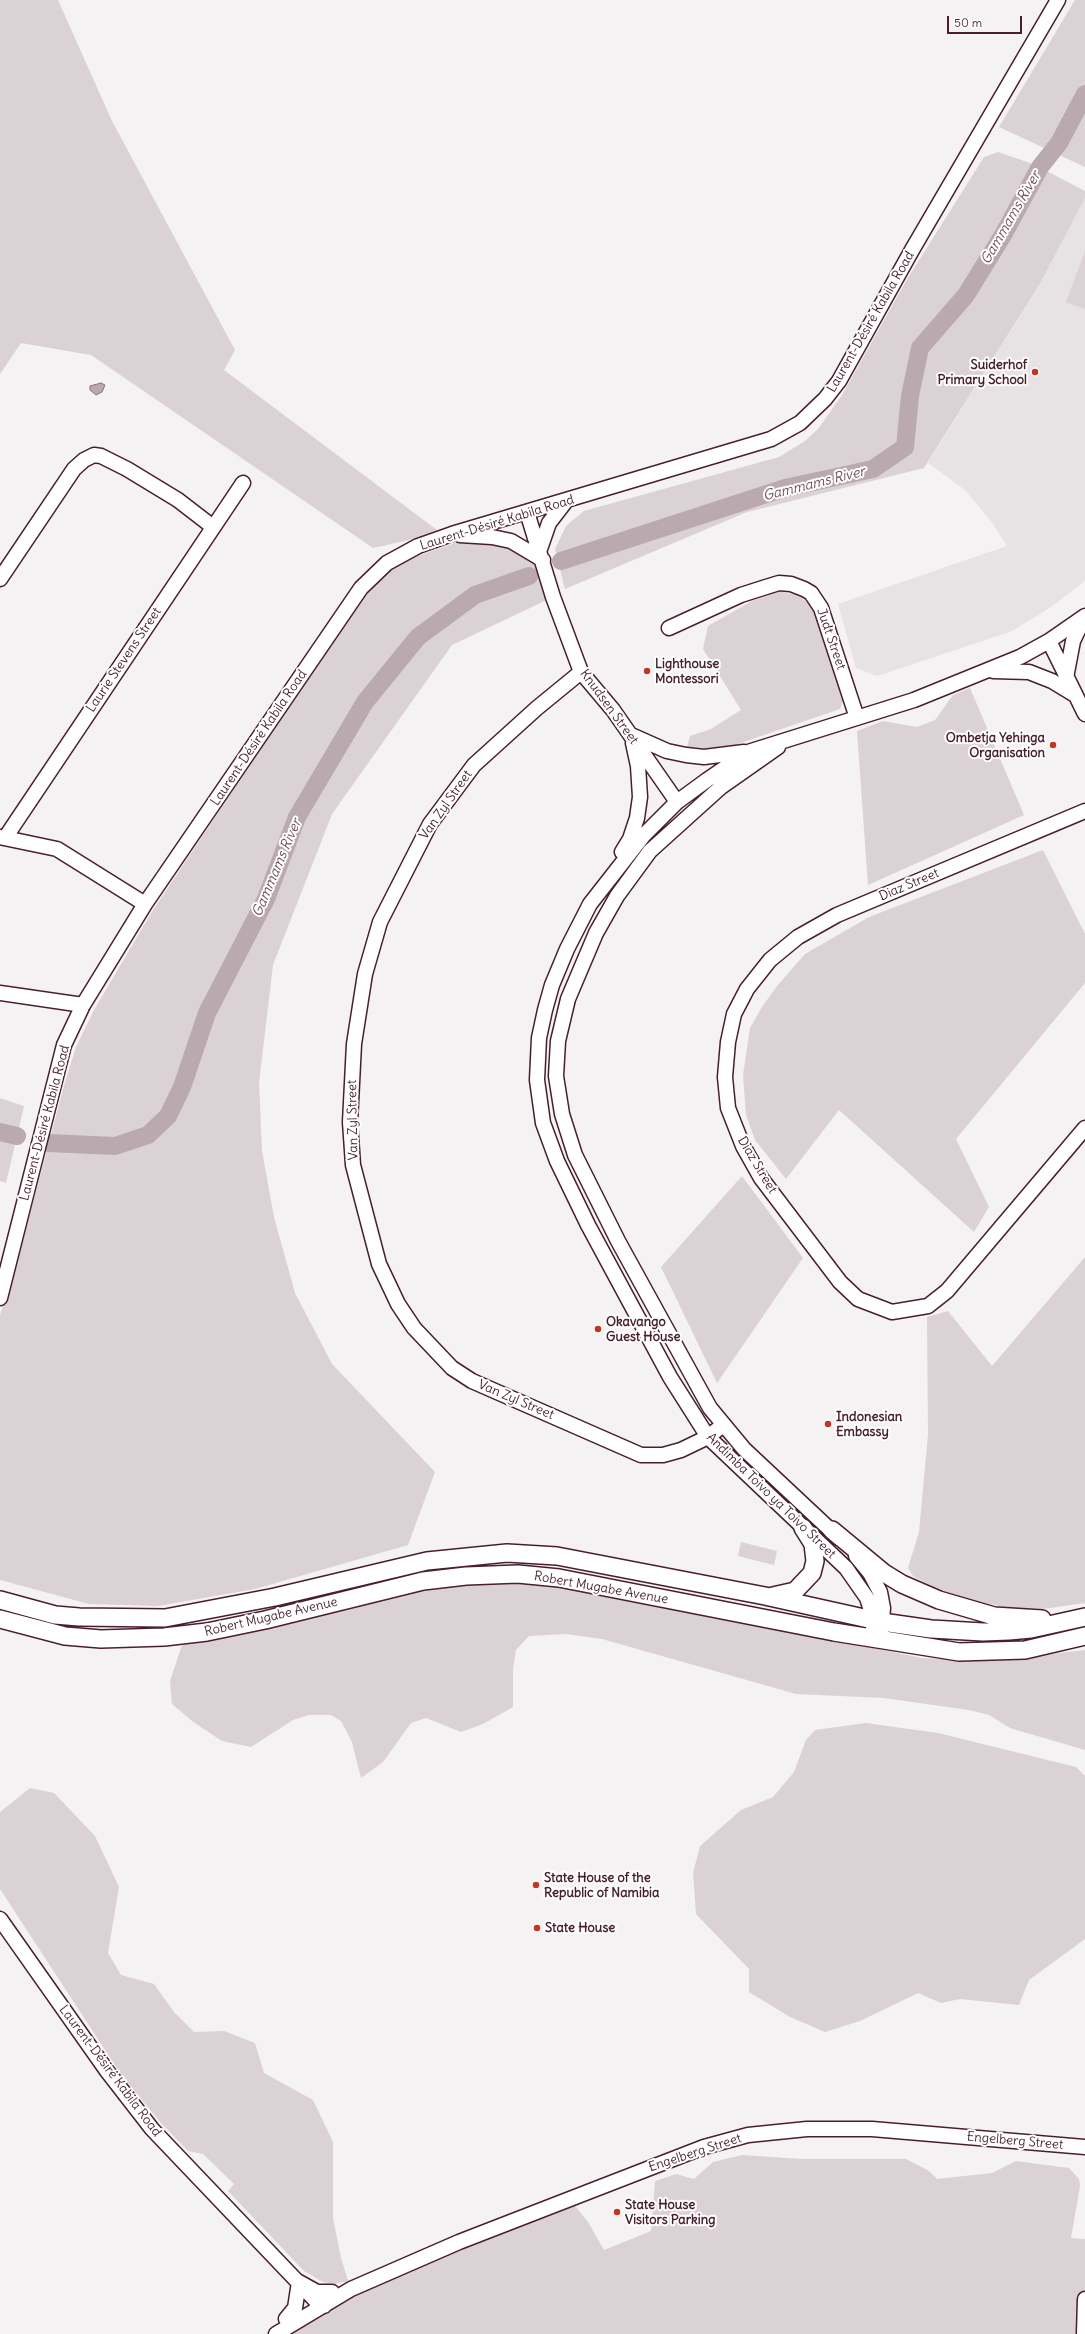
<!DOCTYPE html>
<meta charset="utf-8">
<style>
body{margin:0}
#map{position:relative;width:1085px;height:2334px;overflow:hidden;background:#f4f2f2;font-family:Delius,sans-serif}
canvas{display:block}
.scale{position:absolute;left:947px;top:16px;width:75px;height:18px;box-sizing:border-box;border:2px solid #4a1f2b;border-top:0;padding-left:5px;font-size:12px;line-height:14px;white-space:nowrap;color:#4a1f2b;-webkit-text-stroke:3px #fff;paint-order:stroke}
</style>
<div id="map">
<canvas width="1085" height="2334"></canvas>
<div class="scale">50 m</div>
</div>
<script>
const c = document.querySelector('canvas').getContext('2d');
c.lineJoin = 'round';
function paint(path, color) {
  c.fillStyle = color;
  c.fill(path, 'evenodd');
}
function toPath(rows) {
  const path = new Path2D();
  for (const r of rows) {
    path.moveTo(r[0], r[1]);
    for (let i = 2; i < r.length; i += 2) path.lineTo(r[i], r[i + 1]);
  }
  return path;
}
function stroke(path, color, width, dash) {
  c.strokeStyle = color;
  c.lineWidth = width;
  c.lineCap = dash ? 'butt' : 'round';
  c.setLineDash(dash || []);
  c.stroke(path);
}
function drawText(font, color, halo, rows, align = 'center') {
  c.font = font + ' Delius,sans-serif';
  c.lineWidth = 4;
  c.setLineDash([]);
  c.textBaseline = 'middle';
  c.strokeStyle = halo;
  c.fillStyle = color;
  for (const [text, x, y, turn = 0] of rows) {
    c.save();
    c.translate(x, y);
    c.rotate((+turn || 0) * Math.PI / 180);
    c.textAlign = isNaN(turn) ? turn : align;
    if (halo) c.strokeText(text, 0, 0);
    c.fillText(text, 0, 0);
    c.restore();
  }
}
paint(toPath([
 [1085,198,1085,581,1051,607,1012,631,877,676,856,668,838,604,1007,546,991,521,965,490,928,463,1041,282]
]), '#e7e2e3');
paint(toPath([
 [0,0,58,0,112,121,235,350,224,370,437,530,409,540,373,548,91,355,21,343,0,374],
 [1075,0,1085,0,1085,167,999,127],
 [998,152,1033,164,1085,191,1085,198,1041,282,924,468,747,512,565,589,555,549,566,526,584,511,779,457,805,441,818,429,842,395,906,281,984,157],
 [1085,251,1085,309,1066,302],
 [473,537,529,550,553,597,452,645,332,814,273,965,259,1083,262,1151,274,1217,295,1293,332,1364,435,1472,408,1545,255,1589,158,1606,89,1604,0,1580,0,1315,20,1252,63,1089,76,1047,94,1010,153,910,353,611,371,589,395,567,411,558],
 [780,591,799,596,813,607,843,701,840,709,735,745,705,748,687,747,690,736,711,729,741,710,703,649,708,626,752,601],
 [970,688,1024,815,868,885,857,731,883,721,917,727,935,720,953,695],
 [1043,850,1085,934,1085,983,956,1139,989,1207,974,1232,839,1110,786,1179,755,1140,746,1115,743,1075,750,1028,762,1007,777,986,805,954,869,917],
 [0,1098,24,1106,6,1183,0,1181],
 [742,1176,803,1258,717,1383,661,1267],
 [1085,1257,1085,1603,1043,1609,1010,1608,969,1600,935,1588,913,1576,908,1568,919,1532,928,1435,927,1317,948,1311,992,1366],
 [741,1542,777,1551,774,1565,738,1556],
 [487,1582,530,1582,575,1588,922,1658,961,1660,1016,1658,1085,1650,1085,1750,1010,1728,989,1715,969,1710,884,1698,796,1694,602,1639,566,1634,529,1636,516,1650,513,1669,513,1707,483,1724,461,1732,426,1718,411,1723,383,1762,361,1778,352,1742,341,1721,331,1715,309,1715,293,1720,251,1747,222,1741,192,1721,172,1704,170,1681,183,1642,234,1633,422,1591],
 [866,1723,938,1733,1076,1767,1085,1776,1085,1939,1029,1980,1019,2005,960,1999,941,2003,918,1993,860,2021,825,2032,790,2017,749,1992,749,1969,696,1914,693,1873,700,1846,741,1810,773,1797,794,1772,806,1740,815,1730],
 [30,1788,54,1793,95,1836,119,1887,108,1953,121,1975,154,1984,174,2012,194,2032,224,2031,255,2043,264,2073,313,2100,333,2142,333,2218,341,2258,348,2281,334,2284,323,2282,304,2271,228,2191,234,2184,203,2154,188,2151,161,2123,122,2076,0,1889,0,1812],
 [742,2155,802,2159,906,2159,929,2171,937,2179,992,2173,1016,2161,1069,2168,1079,2179,1080,2186,1071,2238,1085,2239,1085,2334,276,2334,324,2306,572,2202,588,2222,604,2250,651,2231,655,2181,676,2174,694,2179,713,2162]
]), '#dbd2d5');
const water = toPath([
 [101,383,105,385,102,392,96,395,90,390,90,386,101,383]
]);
paint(water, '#baa9ae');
stroke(water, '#8d727a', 1);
stroke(toPath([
 [561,561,785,488,873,469,905,447,910,396,920,348,966,295,1003,235,1040,167,1059,143,1085,94],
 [0,1132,17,1136],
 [48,1143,115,1146,148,1135,168,1116,182,1087,207,1013,266,899,297,817,365,702,418,637,475,595,529,576]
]), '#baa9ae', 18);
const minor = toPath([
 [527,512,553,597,581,672,613,710,677,802],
 [460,535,492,537,511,541,543,560],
 [540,549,549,523,566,501],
 [0,579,74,469,84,460,94,455,101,456,127,469,178,500,213,527],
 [669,628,741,595,766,587,779,583,791,584,804,589,811,593,821,608,857,718],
 [1049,641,1085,714],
 [993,671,1029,672,1052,681,1075,695],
 [581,672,537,708,474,765,430,824,380,922,365,974,354,1044,350,1122,353,1165,379,1264,398,1304,414,1328,452,1368,472,1381,641,1455,663,1455,681,1450,708,1437,723,1425],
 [1066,678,1073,641,1084,618],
 [631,735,667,751,686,755,704,757,744,752],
 [778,747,721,787,650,851,617,896,596,933,568,999,558,1041,556,1076,562,1114,575,1155,618,1241,710,1408,744,1449,839,1538],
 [1085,811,837,915,798,937,770,960,747,989,734,1014,728,1042,725,1077,728,1108,743,1146,761,1178,840,1282,858,1299,892,1312,928,1306,947,1291,1085,1128],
 [0,837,57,849,145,904],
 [5,838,243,483],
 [622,852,630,839,637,818,640,797,638,766,633,743],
 [0,993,83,1005],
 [0,1298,64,1045,83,1005,145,904,361,588,387,563,418,546,452,534,771,439,800,423,825,399,839,381,912,250,1058,0],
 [856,1556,870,1573,880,1592,883,1608,881,1631],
 [873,1630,874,1620,867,1598,846,1568,708,1437,670,1377,588,1225,557,1161,543,1123,537,1080,539,1038,545,1010,552,985,567,949,590,904,644,835,677,802,707,780,748,752,914,700,1020,657,1049,641,1085,616],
 [0,1919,107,2071,152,2129,315,2300,324,2306],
 [286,2319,295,2308,299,2282,317,2292,332,2292],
 [276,2334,351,2289,459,2242,704,2147,748,2135,807,2129,872,2129,1085,2147],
 [1084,2334,1085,2299]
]);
const major = toPath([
 [832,1530,884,1573,902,1584,939,1600,994,1616,1042,1619],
 [773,1596,795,1591,812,1573,815,1561,813,1544,803,1528],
 [0,1600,55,1615,79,1617,165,1618,275,1597,427,1561,507,1553,557,1556,765,1596,882,1622,931,1629,983,1632,1009,1631,1031,1629,1085,1617],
 [0,1619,65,1636,101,1639,164,1637,207,1632,265,1620,423,1581,466,1576,518,1574,559,1578,834,1632,959,1652,1025,1650,1085,1636]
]);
stroke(minor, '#4a1f2b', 17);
stroke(major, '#4a1f2b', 20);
stroke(minor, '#fff', 14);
stroke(major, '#fff', 17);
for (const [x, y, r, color] of [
 [1035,372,4,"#c8321e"],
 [647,671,4,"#c8321e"],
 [1053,745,4,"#c8321e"],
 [598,1329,4,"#c8321e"],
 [828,1424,4,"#c8321e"],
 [536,1885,4,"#c8321e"],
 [537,1928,4,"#c8321e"],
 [617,2212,4,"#c8321e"]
]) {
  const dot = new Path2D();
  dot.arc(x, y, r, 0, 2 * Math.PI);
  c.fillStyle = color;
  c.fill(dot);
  stroke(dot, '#fff', 1.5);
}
drawText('13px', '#4a1f2b', '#fff', [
 ["Laurent-Désiré Kabila Road",871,322,-60],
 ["Laurent-Désiré Kabila Road",497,523,-17],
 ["Judt Street",831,639,71],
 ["Laurie Stevens Street",124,660,-56],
 ["Knudsen Street",609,707,54],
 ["Laurent-Désiré Kabila Road",259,738,-56],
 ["Van Zyl Street",446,805,-55],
 ["Diaz Street",909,885,-23],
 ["Van Zyl Street",353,1120,-91],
 ["Laurent-Désiré Kabila Road",45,1123,-75],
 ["Diaz Street",757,1165,59],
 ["Van Zyl Street",516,1400,23],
 ["Andimba Toivo ya Toivo Street",771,1496,44],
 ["Robert Mugabe Avenue",601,1588,10],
 ["Robert Mugabe Avenue",271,1617,-13],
 ["Laurent-Désiré Kabila Road",110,2071,53],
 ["Engelberg Street",1015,2141,5],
 ["Engelberg Street",695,2153,-18]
]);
drawText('bold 13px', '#4a1f2b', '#fff', [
 ["Suiderhof",1027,365,"right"],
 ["Primary School",1027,380,"right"],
 ["Lighthouse",655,664],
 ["Montessori",655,679],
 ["Ombetja Yehinga",1045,738,"right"],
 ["Organisation",1045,753,"right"],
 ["Okavango",606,1322],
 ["Guest House",606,1337],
 ["Indonesian",836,1417],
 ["Embassy",836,1432],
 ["State House of the",544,1878],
 ["Republic of Namibia",544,1893],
 ["State House",545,1928],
 ["State House",625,2205],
 ["Visitors Parking",625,2220]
], 'left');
drawText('italic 14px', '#714f59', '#fff', [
 ["Gammams River",1011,218,-60],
 ["Gammams River",814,484,-14],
 ["Gammams River",277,868,-67]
]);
</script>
